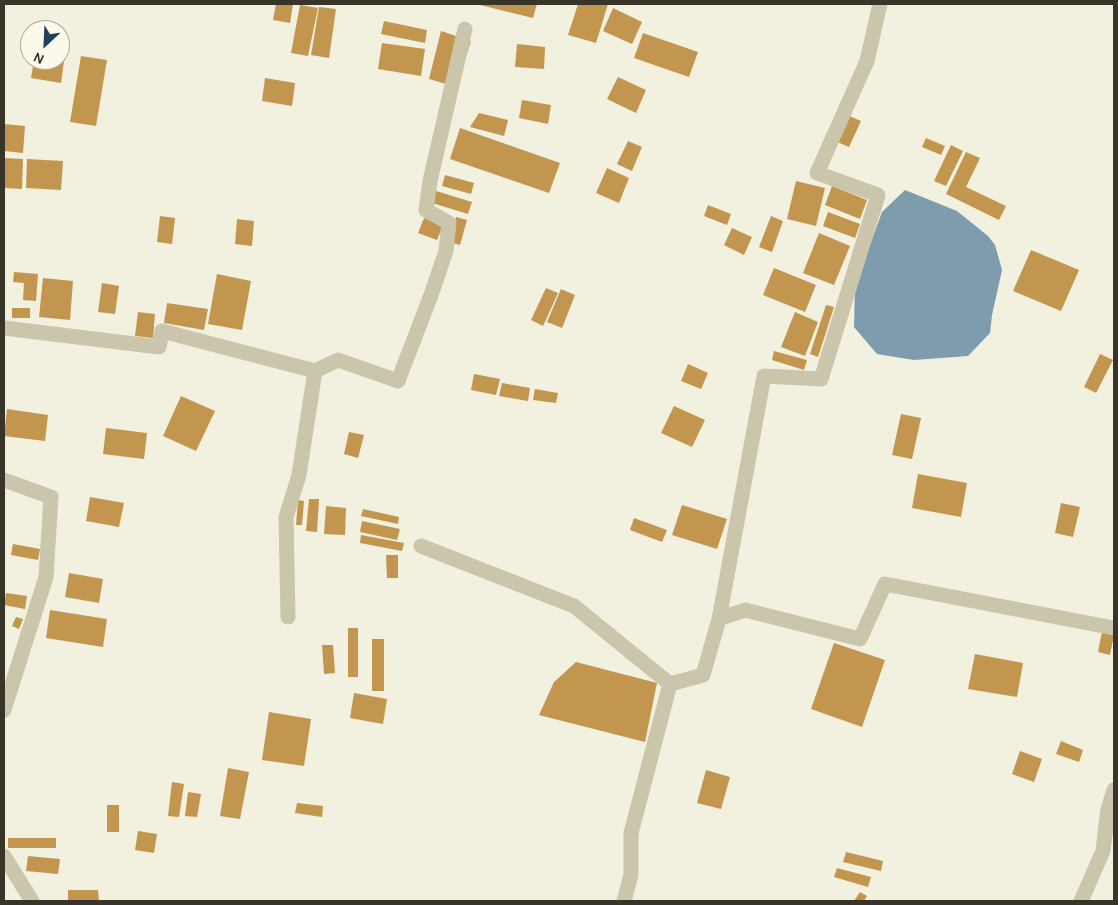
<!DOCTYPE html>
<style>
body{margin:0}
#map{position:relative;width:1118px;height:905px;overflow:hidden;background:#f2f0df;font-family:Karla,sans-serif}
canvas{display:block}
.frame{position:absolute;inset:0;border:5px solid #38342a;pointer-events:none}
.north{position:absolute;left:20px;top:20px;width:50px;height:50px;box-sizing:border-box;background:#faf9ec;border:1px solid #acaa9e;border-radius:50%;rotate:205deg;font-size:14px;font-weight:700;line-height:20px;text-align:center;color:#38342a}
.north::after{content:'';display:block;margin:auto;width:18px;height:22px;background:#214059;clip-path:polygon(50% 0,100% 100%,50% 72%,0 100%)}
</style>
<div id="map">
<canvas width="1118" height="905"></canvas>
<div class="frame"></div>
<div class="north">N</div>
</div>
<script>
const c = document.querySelector('canvas').getContext('2d');
c.lineJoin = 'round';
function paint(path, color) {
  c.fillStyle = color;
  c.fill(path, 'evenodd');
}
function toPath(rows) {
  const path = new Path2D();
  for (const r of rows) {
    path.moveTo(r[0], r[1]);
    for (let i = 2; i < r.length; i += 2) path.lineTo(r[i], r[i + 1]);
  }
  return path;
}
function stroke(path, color, width, dash) {
  c.strokeStyle = color;
  c.lineWidth = width;
  c.lineCap = dash ? 'butt' : 'round';
  c.setLineDash(dash || []);
  c.stroke(path);
}
paint(toPath([
 [905,190,957,211,988,236,995,245,1002,270,992,315,990,333,968,356,914,360,877,354,854,327,855,286,882,212]
]), '#7f9bae');
paint(toPath([
 [276,4,293,4,290,23,273,20],
 [476,4,537,4,533,18],
 [578,4,608,4,596,43,568,35],
 [300,5,318,8,308,56,291,53],
 [319,7,336,9,329,58,311,55],
 [613,8,642,22,632,44,603,31],
 [384,21,427,30,425,43,381,34],
 [441,31,471,41,456,87,429,79],
 [643,33,698,52,689,77,634,58],
 [382,43,425,49,421,76,378,69],
 [517,44,545,47,544,69,515,67],
 [60,54,65,54,61,83,31,78,34,60,60,60],
 [81,56,107,60,96,126,70,122],
 [618,77,646,90,636,113,607,99],
 [265,78,295,83,292,106,262,101],
 [522,100,551,105,548,124,519,118],
 [479,113,508,120,504,136,470,127],
 [847,115,861,121,849,147,835,141],
 [4,124,25,126,23,153,4,151],
 [460,128,560,163,549,193,450,159],
 [926,138,945,146,941,155,922,147],
 [628,141,642,147,632,171,617,164],
 [951,145,963,151,946,186,934,181],
 [966,152,980,158,966,187,1006,206,999,220,946,194],
 [4,158,23,159,22,189,4,188],
 [27,159,63,161,61,190,26,188],
 [607,168,629,178,619,203,596,193],
 [445,175,474,183,471,194,442,186],
 [796,181,825,188,816,226,787,219],
 [832,186,867,200,860,219,825,205],
 [433,190,472,202,468,214,429,202],
 [708,205,731,214,727,225,704,216],
 [828,212,860,224,855,238,823,226],
 [160,216,175,218,172,244,157,242],
 [771,216,783,221,772,252,759,247],
 [456,217,467,220,460,245,449,242],
 [424,218,443,225,437,240,418,233],
 [237,219,254,221,252,246,235,244],
 [732,228,752,237,744,255,724,245],
 [819,233,850,246,834,285,803,273],
 [1031,250,1079,270,1061,311,1013,291],
 [774,268,816,285,805,312,763,295],
 [14,272,38,274,36,301,23,300,24,283,13,282],
 [217,274,251,281,242,330,208,324],
 [43,278,73,281,70,320,39,317],
 [102,283,119,286,115,314,98,312],
 [546,288,558,293,543,326,531,320],
 [561,289,575,295,562,328,547,322],
 [167,303,208,309,204,330,164,323],
 [826,305,834,307,818,357,810,354],
 [12,308,30,308,30,318,12,318],
 [138,312,155,314,153,338,135,336],
 [795,312,818,322,805,356,781,347],
 [774,351,807,360,804,370,772,360],
 [1100,354,1113,360,1096,393,1084,387],
 [688,364,708,373,701,389,681,381],
 [474,374,500,379,496,395,471,390],
 [502,383,530,388,528,401,499,396],
 [535,389,558,393,556,403,533,400],
 [181,396,215,411,196,451,163,436],
 [674,406,705,420,692,447,661,433],
 [7,409,48,415,45,441,4,436],
 [901,414,921,418,912,459,892,455],
 [106,428,147,433,144,459,103,454],
 [349,432,364,435,358,458,344,454],
 [918,474,967,483,961,517,912,508],
 [90,497,124,503,119,527,86,521],
 [309,499,319,499,317,532,306,531],
 [298,500,304,501,302,525,296,525],
 [1061,503,1080,507,1073,537,1055,533],
 [682,505,727,519,717,549,672,535],
 [326,506,346,508,345,535,324,534],
 [363,509,399,517,398,524,361,516],
 [634,518,667,530,662,542,630,530],
 [362,521,400,529,397,540,360,532],
 [361,535,404,543,402,551,360,543],
 [13,544,40,549,38,560,11,555],
 [386,555,398,555,398,578,387,578],
 [69,573,103,579,99,603,65,597],
 [6,593,27,596,25,609,4,605],
 [50,610,107,619,103,647,46,638],
 [16,617,23,619,19,629,12,626],
 [348,628,358,628,358,677,348,677],
 [1102,632,1114,635,1110,655,1098,652],
 [372,639,384,639,384,691,372,691],
 [834,643,885,660,862,727,811,709],
 [322,645,333,645,335,673,324,674],
 [975,654,1023,663,1017,697,968,689],
 [576,662,657,683,645,742,539,715,554,682],
 [354,693,387,699,383,724,350,718],
 [269,712,311,719,304,766,262,760],
 [1061,741,1083,750,1079,762,1056,754],
 [1020,751,1042,759,1034,782,1012,774],
 [228,768,249,772,240,819,220,816],
 [706,770,730,777,721,809,697,803],
 [172,782,184,784,179,817,168,816],
 [188,792,201,794,197,817,185,816],
 [297,803,323,806,322,817,295,813],
 [107,805,119,805,119,832,107,832],
 [138,831,157,834,154,853,135,850],
 [8,838,56,838,56,848,8,848],
 [846,852,883,861,881,871,843,862],
 [28,856,60,859,58,874,26,871],
 [837,868,871,877,868,887,834,877],
 [68,890,98,890,99,901,68,901],
 [860,892,867,896,864,901,854,901]
]), '#c2964e');
stroke(toPath([
 [4,328,159,347,162,331,315,371,338,360,398,381,431,295,446,251,449,223,426,210,430,181,465,29],
 [4,480,51,497,46,577,4,710],
 [421,546,574,606,670,684],
 [288,617,286,517,299,475,315,371],
 [719,619,745,610,860,639,885,584,1114,628],
 [4,856,32,901],
 [624,901,631,875,631,833,670,684,703,675,719,619,764,376,821,379,878,195,817,173,867,61,880,4],
 [1081,901,1103,851,1108,809,1114,790]
]), '#cac5ab', 15);
</script>
